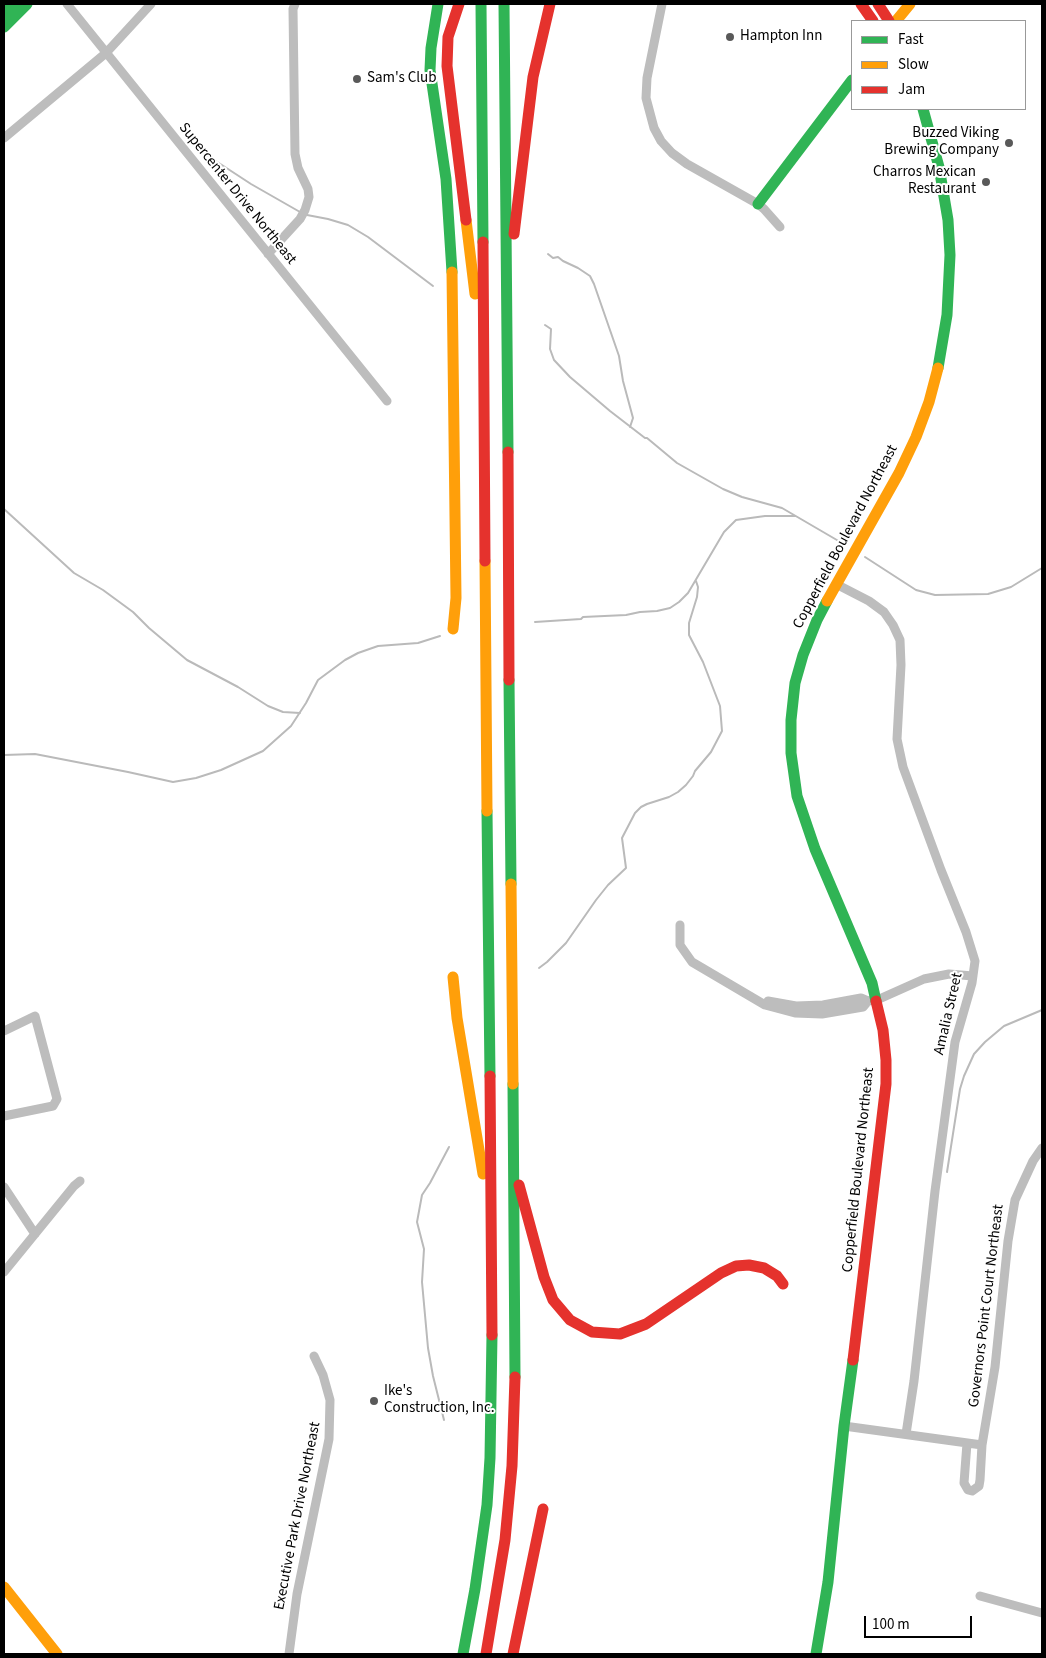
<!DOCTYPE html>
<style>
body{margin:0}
#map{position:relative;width:1046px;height:1658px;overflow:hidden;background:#fff;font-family:"Source Sans 3",sans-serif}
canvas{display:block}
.frame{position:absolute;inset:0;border:5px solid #000;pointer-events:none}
.legend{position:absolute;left:851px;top:20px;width:175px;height:90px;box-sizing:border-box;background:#fff;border:1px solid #999;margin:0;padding:6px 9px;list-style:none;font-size:15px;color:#000}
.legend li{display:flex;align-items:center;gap:10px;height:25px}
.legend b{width:25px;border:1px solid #999}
.scale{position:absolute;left:864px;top:1616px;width:108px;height:22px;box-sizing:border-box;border:2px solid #000;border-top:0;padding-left:6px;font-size:15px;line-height:18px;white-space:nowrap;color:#000;-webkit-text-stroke:4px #fff;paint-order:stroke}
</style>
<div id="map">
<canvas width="1046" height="1658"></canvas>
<div class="frame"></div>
<ul class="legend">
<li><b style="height:6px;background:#30b455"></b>Fast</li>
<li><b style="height:6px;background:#ff9f0a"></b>Slow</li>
<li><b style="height:6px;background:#e5322d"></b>Jam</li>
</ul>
<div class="scale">100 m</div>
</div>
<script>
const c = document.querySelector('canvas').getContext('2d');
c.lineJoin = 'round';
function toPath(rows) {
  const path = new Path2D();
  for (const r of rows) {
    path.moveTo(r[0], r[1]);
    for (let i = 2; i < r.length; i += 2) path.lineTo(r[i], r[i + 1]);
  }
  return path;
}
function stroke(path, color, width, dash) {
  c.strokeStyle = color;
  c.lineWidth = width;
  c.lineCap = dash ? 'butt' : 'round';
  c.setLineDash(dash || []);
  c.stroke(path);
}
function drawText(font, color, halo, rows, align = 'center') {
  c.font = font + ' "Source Sans 3",sans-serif';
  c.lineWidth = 4;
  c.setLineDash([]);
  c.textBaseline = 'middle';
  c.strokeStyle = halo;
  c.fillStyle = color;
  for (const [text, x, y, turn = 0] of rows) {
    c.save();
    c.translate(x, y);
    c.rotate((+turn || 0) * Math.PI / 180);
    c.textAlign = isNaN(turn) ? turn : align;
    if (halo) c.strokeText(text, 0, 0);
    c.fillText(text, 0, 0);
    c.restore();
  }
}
stroke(toPath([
 [202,152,251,184,300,212],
 [307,215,328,219,348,225,368,237,433,286],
 [548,254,553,258,558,257,563,261,578,268,590,276,594,284,619,356,623,381,633,418,630,427],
 [545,325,551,329,550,349,554,360,570,377,610,411,645,438,647,438,677,463,723,489,742,497,782,508,842,543],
 [4,509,74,573,103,590,133,612,149,628,187,660,238,687,268,706,283,712,300,713],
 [865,557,916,590,935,595,988,594,1011,587,1042,568],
 [535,622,581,619,583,617,626,615,640,612,657,611,670,608,679,602,688,593,724,532,736,520,765,516,795,516],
 [4,755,35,754,128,772,173,782,196,778,221,770,263,751,291,726,306,703,318,680,345,660,358,653,378,646,418,643,440,636],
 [539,968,547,962,566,943,596,900,608,885,626,868,622,838,635,813,641,807,647,804,669,797,678,792,686,785,693,776,695,771,711,752,722,731,720,706,703,662,689,635,689,623,697,597,698,587,696,581],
 [947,1172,960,1089,964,1076,974,1054,985,1042,1004,1026,1042,1010],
 [444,1420,433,1376,428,1348,422,1282,424,1249,417,1222,422,1195,430,1183,449,1147]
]), '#bababa', 2);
stroke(toPath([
 [67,4,387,401],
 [662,4,647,78,646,98,654,128,661,141,672,153,687,164,758,204,764,209,780,227],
 [4,138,106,53,151,4],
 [268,254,300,219,305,210,309,197,308,189,298,168,295,154,293,9,295,4],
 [836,584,869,601,884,612,893,625,900,640,901,665,897,739,903,767,941,870,966,932,975,961,972,983,955,1042,935,1191,914,1381,906,1434],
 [680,925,680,945,692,962,765,1005,795,1013,822,1014,863,1007,868,1001],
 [768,1001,796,1006,823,1005,861,998,868,1001,877,1000,924,979,949,974,973,976],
 [4,1031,35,1016,57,1099,53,1106,4,1116],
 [4,1187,35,1234],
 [4,1272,74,1186,80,1181],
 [844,1426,982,1445],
 [967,1443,964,1483,968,1490,972,1491,979,1486,980,1480,982,1445,995,1367,1008,1241,1015,1200,1033,1161,1042,1148],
 [980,1596,1042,1613],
 [289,1654,297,1594,329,1439,330,1400,323,1375,314,1356]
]), '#bdbdbd', 9);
stroke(toPath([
 [438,4,431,48,430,70,446,179,452,272],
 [481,4,483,242],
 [504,4,508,452],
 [4,13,14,4],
 [4,27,27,4],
 [923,109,939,167,948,220,950,255,947,315,938,368],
 [758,204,852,80],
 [827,601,817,620,803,655,795,683,791,720,791,753,797,796,815,849,872,983,876,1001],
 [509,680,511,884],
 [487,811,490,1076],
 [513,1084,515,1377],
 [463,1654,475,1589,487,1505,490,1458,492,1335],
 [816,1654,828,1582,844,1426,853,1360]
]), '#30b455', 11);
stroke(toPath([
 [896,21,910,4],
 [466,220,475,294],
 [452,272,456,598,453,629],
 [485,561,487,811],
 [827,601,899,473,916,437,929,402,938,368],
 [511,884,513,1084],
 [453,977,457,1018,483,1174],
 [4,1587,57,1654]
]), '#ff9f0a', 11);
stroke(toPath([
 [459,4,448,37,447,66,466,220],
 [861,4,873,21],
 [878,4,889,21],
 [514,234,533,77,550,4],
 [483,242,485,561],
 [508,452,509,680],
 [490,1076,492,1335],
 [519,1185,544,1277,553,1300,570,1320,592,1332,620,1334,646,1324,721,1273,736,1266,749,1265,764,1268,777,1276,783,1284],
 [853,1360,886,1084,886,1060,883,1030,876,1001],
 [486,1654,505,1540,512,1466,515,1377],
 [513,1654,543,1509]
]), '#e5322d', 11);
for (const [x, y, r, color] of [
 [730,37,5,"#595959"],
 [357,79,5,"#595959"],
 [1009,143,5,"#595959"],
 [986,182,5,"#595959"],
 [374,1401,5,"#595959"]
]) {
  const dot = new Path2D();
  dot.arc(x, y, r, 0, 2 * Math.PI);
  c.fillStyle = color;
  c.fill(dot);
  stroke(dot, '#fff', 2);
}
drawText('15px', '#000', '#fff', [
 ["Hampton Inn",740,37],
 ["Sam's Club",367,79],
 ["Buzzed Viking",999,134,"right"],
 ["Brewing Company",999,151,"right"],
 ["Charros Mexican",976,173,"right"],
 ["Restaurant",976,190,"right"],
 ["Ike's",384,1392],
 ["Construction, Inc.",384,1409]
], 'left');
drawText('15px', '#000', '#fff', [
 ["Supercenter Drive Northeast",237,194,51],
 ["Copperfield Boulevard Northeast",846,537,-62],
 ["Amalia Street",949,1014,-77],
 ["Copperfield Boulevard Northeast",859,1170,-84],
 ["Governors Point Court Northeast",987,1306,-83],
 ["Executive Park Drive Northeast",298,1516,-79]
]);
</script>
